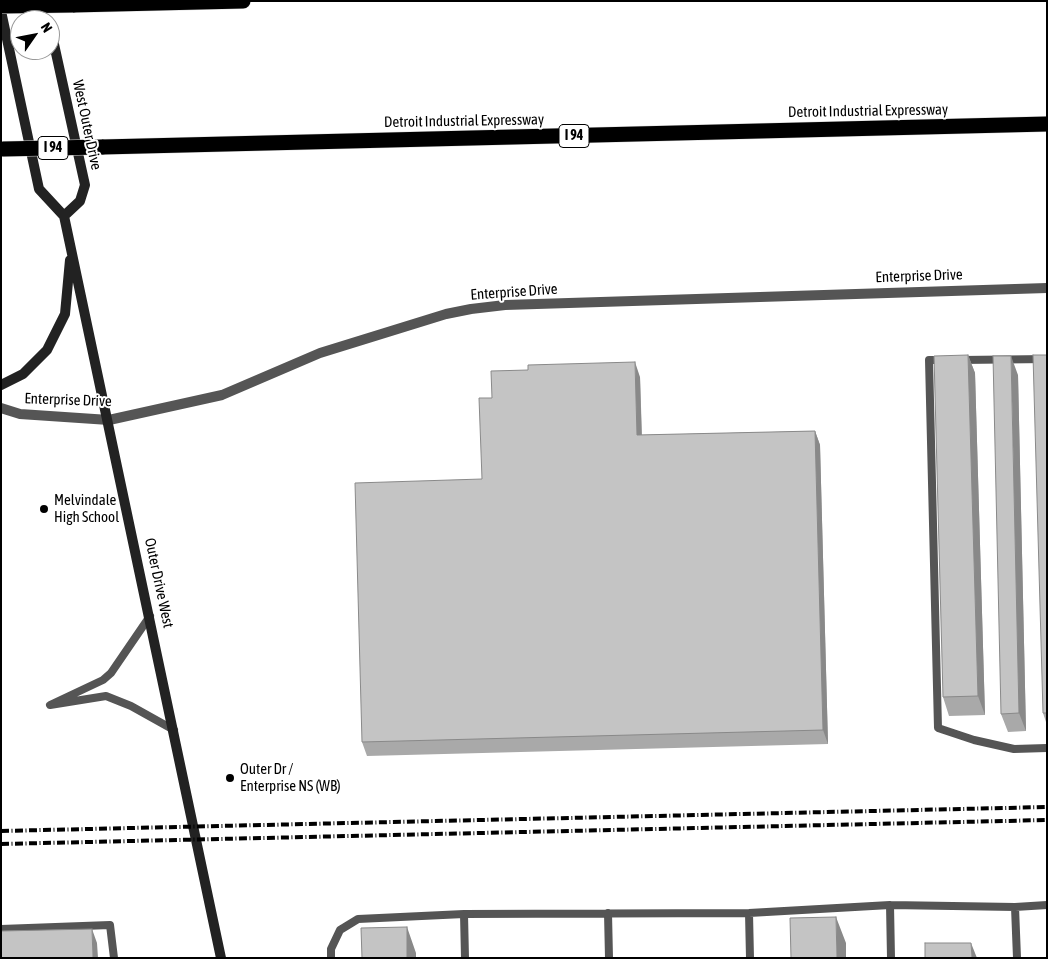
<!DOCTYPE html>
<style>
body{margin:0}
#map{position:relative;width:1048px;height:959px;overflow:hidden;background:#fff;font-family:"Asap Condensed",sans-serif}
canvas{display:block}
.frame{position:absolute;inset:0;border:2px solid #000;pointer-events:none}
.north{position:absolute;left:10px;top:10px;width:50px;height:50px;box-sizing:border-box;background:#fff;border:1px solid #999;border-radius:50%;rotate:57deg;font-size:14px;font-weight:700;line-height:20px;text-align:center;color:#000}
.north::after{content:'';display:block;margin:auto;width:18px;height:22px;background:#000;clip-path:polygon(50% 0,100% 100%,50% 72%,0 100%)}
</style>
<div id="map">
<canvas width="1048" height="959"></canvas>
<div class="frame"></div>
<div class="north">N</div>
</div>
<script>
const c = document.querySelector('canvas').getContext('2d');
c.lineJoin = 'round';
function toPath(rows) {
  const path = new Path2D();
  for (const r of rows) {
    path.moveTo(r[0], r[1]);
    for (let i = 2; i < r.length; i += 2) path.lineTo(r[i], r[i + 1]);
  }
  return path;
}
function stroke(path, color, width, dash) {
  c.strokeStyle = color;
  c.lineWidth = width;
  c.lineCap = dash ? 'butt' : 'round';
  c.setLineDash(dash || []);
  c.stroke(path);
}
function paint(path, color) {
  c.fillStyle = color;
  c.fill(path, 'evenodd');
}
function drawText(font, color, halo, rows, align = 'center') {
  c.font = font + ' "Asap Condensed",sans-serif';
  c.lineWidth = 4;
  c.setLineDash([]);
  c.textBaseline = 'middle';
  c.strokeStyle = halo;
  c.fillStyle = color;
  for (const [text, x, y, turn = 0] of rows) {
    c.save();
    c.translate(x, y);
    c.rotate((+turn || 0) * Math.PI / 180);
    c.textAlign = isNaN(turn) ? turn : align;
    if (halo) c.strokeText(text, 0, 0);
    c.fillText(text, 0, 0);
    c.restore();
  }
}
const motorway = toPath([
 [73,5,243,1],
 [102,147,1047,124]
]);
stroke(motorway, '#dbdbdb', 16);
stroke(toPath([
 [942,360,929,360,938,728,974,740,1014,749,1047,748],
 [961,360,1047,359],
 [150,616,111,673,103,680,50,705,106,696,131,706,174,730],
 [890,905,891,958],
 [1015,907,1017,958],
 [608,913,609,958],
 [749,913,750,958],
 [464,914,465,958],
 [1,929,110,925,114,958],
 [331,958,331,949,340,930,358,919,464,914,749,913,890,905,1015,907,1047,905]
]), '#555', 8);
stroke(toPath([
 [1,408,20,414,109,420,222,395,320,353,446,314,471,309,505,305,1047,288]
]), '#555', 10);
stroke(toPath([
 [1,11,39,189,64,216],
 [50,26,85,185,80,201,64,216],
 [64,216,221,958],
 [1,385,23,374,47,350,65,314,70,260]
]), '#222', 10);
stroke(motorway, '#000', 15);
stroke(toPath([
 [1,831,1047,807],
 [1,844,1047,820]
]), '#000', 4, [8, 2.5, 1, 2.5]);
const motorwayBridge = toPath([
 [1,6,73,5],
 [3,149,102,147]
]);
stroke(motorwayBridge, '#dbdbdb', 16, []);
stroke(motorwayBridge, '#000', 15);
paint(toPath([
 [968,355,975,373,985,715,949,716,943,697],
 [1047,355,1047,725,1043,713],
 [1018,375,1026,731,1008,732,1001,714],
 [640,377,642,435,815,431,820,445,828,744,367,756,362,742,482,479,492,398]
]), '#a9a9a9');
paint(toPath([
 [968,355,975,373,985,715,978,696],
 [1011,356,1018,375,1026,731,1019,713],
 [635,362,640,377,642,449,637,435],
 [815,431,820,445,828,744,823,730],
 [836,917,846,943,846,958,837,958],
 [407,927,416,953,416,958,407,958],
 [92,929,97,943,98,958,93,958],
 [971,943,977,958,972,958]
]), '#898989');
const building = toPath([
 [968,355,978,696,943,697,934,356,968,355],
 [1033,355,1047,355,1047,713,1043,713,1033,355],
 [993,356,1011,356,1019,713,1001,714,993,356],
 [635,362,637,435,815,431,823,730,362,742,355,483,482,479,479,398,492,398,491,371,528,370,528,365,635,362],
 [836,917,837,958,791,958,790,918,836,917],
 [407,927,407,958,362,958,361,928,407,927],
 [92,929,93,958,1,958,1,931,92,929],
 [925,943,971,943,972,958,925,958,925,943]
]);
paint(building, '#c4c4c4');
stroke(building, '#898989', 1);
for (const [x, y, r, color] of [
 [44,509,5,"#000"],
 [230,778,5,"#000"]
]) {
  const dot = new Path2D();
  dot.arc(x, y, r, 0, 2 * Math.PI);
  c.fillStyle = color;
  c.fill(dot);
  stroke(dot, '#fff', 2);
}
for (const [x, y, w] of [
 [574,136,30],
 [53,148,30]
]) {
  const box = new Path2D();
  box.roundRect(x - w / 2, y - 11.5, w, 23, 4);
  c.fillStyle = '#fff';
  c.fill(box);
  stroke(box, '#000', 1);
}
drawText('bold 14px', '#000', null, [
 ["I 94",574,136],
 ["I 94",53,148]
]);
drawText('15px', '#000', '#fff', [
 ["Detroit Industrial Expressway",868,111,-1],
 ["Detroit Industrial Expressway",464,121,-1],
 ["West Outer Drive",87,125,78],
 ["Enterprise Drive",919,276,-2],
 ["Enterprise Drive",514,292,-4],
 ["Enterprise Drive",68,400,2],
 ["Outer Drive West",159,583,78]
]);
drawText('15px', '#000', '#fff', [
 ["Melvindale",54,500],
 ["High School",54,517],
 ["Outer Dr /",240,769],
 ["Enterprise NS (WB)",240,786]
], 'left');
</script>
